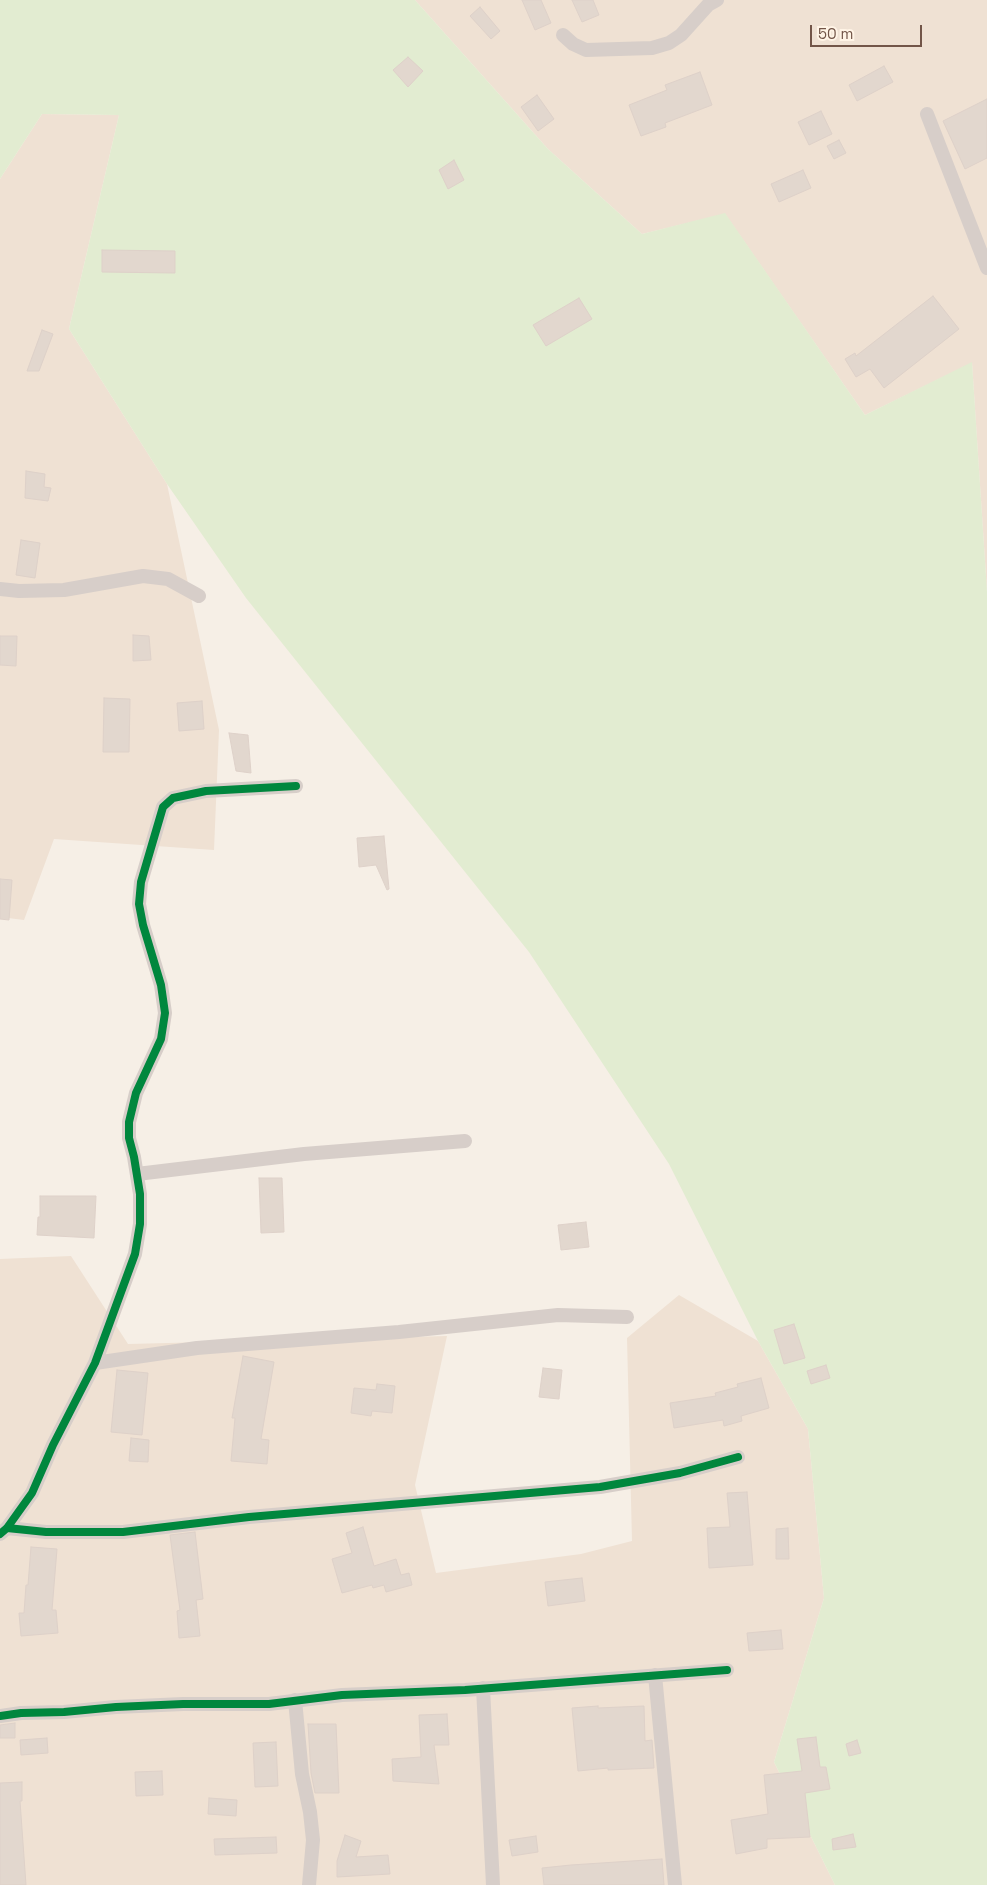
<!DOCTYPE html>
<style>
body{margin:0}
#map{position:relative;width:987px;height:1885px;overflow:hidden;background:#f6efe6;font-family:"Space Grotesk",sans-serif}
canvas{display:block}
.scale{position:absolute;left:810px;top:25px;width:112px;height:22px;box-sizing:border-box;border:2px solid #725548;border-top:0;padding-left:6px;font-size:15px;line-height:18px;white-space:nowrap;color:#725548;-webkit-text-stroke:4px #fff4e6;paint-order:stroke}
</style>
<div id="map">
<canvas width="987" height="1885"></canvas>
<div class="scale">50 m</div>
</div>
<script>
const c = document.querySelector('canvas').getContext('2d');
c.lineJoin = 'round';
function paint(path, color) {
  c.fillStyle = color;
  c.fill(path, 'evenodd');
}
function toPath(rows) {
  const path = new Path2D();
  for (const r of rows) {
    path.moveTo(r[0], r[1]);
    for (let i = 2; i < r.length; i += 2) path.lineTo(r[i], r[i + 1]);
  }
  return path;
}
function stroke(path, color, width, dash) {
  c.strokeStyle = color;
  c.lineWidth = width;
  c.lineCap = dash ? 'butt' : 'round';
  c.setLineDash(dash || []);
  c.stroke(path);
}
paint(toPath([
 [415,0,987,0,987,592,972,363,865,415,725,214,642,234,548,149],
 [42,114,119,115,69,329,167,484,219,730,214,850,54,839,24,920,0,917,0,179],
 [71,1256,128,1344,447,1336,415,1485,436,1573,581,1554,632,1541,627,1338,679,1295,758,1341,808,1429,824,1598,774,1762,835,1885,0,1885,0,1259]
]), '#efe1d3');
paint(toPath([
 [0,0,415,0,548,149,642,234,725,213,865,415,972,362,987,592,987,1885,835,1885,774,1762,824,1598,808,1429,758,1341,669,1164,529,952,246,598,167,484,69,329,119,115,42,114,0,179]
]), '#e2ecd1');
const building = toPath([
 [522,0,541,0,551,23,535,30,522,0],
 [572,0,593,0,599,15,582,22,572,0],
 [480,7,500,31,491,39,470,16,480,7],
 [408,57,423,71,408,87,393,70,408,57],
 [884,66,893,82,857,101,849,85,884,66],
 [700,72,712,105,665,123,666,127,641,136,629,105,667,90,665,85,700,72],
 [537,95,554,119,538,131,521,107,537,95],
 [987,99,987,158,965,169,943,121,987,99],
 [821,111,832,134,809,145,798,122,821,111],
 [839,140,846,153,834,159,827,146,839,140],
 [454,160,464,180,448,189,439,170,454,160],
 [803,170,811,188,779,202,771,184,803,170],
 [102,250,175,251,175,273,102,272,102,250],
 [933,296,959,329,884,388,870,369,856,377,845,359,855,353,856,356,933,296],
 [579,298,592,319,546,346,533,325,579,298],
 [42,330,53,334,39,371,27,371,42,330],
 [26,471,45,474,44,487,51,488,48,501,25,498,26,471],
 [21,540,40,543,35,578,16,575,21,540],
 [133,635,149,636,151,660,133,661,133,635],
 [0,636,17,636,16,666,0,665,0,636],
 [104,698,130,699,129,752,103,752,104,698],
 [202,701,204,729,179,731,177,703,202,701],
 [229,733,248,735,251,773,236,771,229,733],
 [384,836,389,889,387,890,376,865,359,867,357,838,384,836],
 [0,879,12,880,9,920,0,919,0,879],
 [259,1178,282,1178,284,1232,261,1233,259,1178],
 [40,1196,96,1196,94,1238,37,1235,38,1217,40,1217,40,1196],
 [586,1222,589,1247,561,1250,558,1225,586,1222],
 [794,1324,805,1358,784,1364,774,1330,794,1324],
 [243,1356,274,1362,261,1439,269,1440,267,1464,231,1461,235,1418,232,1418,243,1356],
 [826,1365,830,1378,811,1384,807,1371,826,1365],
 [543,1368,562,1370,559,1399,539,1397,543,1368],
 [117,1370,148,1373,142,1435,111,1432,117,1370],
 [761,1378,769,1408,741,1416,742,1421,724,1426,723,1420,674,1428,670,1403,716,1396,715,1393,738,1387,737,1384,761,1378],
 [377,1384,395,1386,392,1413,372,1411,371,1416,351,1413,354,1388,376,1390,377,1384],
 [131,1438,149,1440,148,1462,129,1461,131,1438],
 [747,1492,753,1565,709,1568,707,1528,730,1527,727,1493,747,1492],
 [363,1527,374,1566,396,1559,401,1575,409,1573,412,1585,386,1592,384,1585,373,1588,372,1585,342,1593,332,1559,352,1553,346,1533,363,1527],
 [788,1528,789,1559,776,1559,776,1529,788,1528],
 [195,1532,203,1599,196,1600,200,1636,179,1638,177,1611,180,1610,170,1535,195,1532],
 [31,1547,57,1549,52,1610,56,1610,58,1633,21,1636,19,1613,24,1613,26,1585,28,1585,31,1547],
 [582,1578,585,1601,548,1606,545,1582,582,1578],
 [781,1630,783,1649,749,1651,747,1633,781,1630],
 [598,1706,598,1708,644,1706,645,1741,652,1740,654,1768,608,1770,608,1768,578,1771,572,1708,598,1706],
 [447,1714,449,1745,434,1745,439,1784,393,1781,392,1759,421,1757,419,1715,447,1714],
 [15,1723,15,1738,0,1738,0,1725,15,1723],
 [308,1724,336,1724,339,1793,315,1793,311,1773,308,1724],
 [816,1737,820,1767,826,1767,830,1789,805,1793,810,1837,767,1839,767,1848,736,1854,731,1820,768,1814,764,1775,802,1771,797,1739,816,1737],
 [47,1738,48,1753,21,1755,20,1740,47,1738],
 [857,1740,861,1753,849,1756,846,1744,857,1740],
 [276,1742,278,1786,255,1787,253,1743,276,1742],
 [162,1771,163,1795,136,1796,135,1772,162,1771],
 [22,1782,22,1801,20,1801,26,1885,0,1885,0,1783,22,1782],
 [209,1798,237,1800,236,1816,208,1814,209,1798],
 [853,1834,856,1847,833,1850,832,1839,853,1834],
 [345,1835,361,1841,356,1857,388,1855,390,1874,337,1877,337,1861,345,1835],
 [536,1836,538,1852,512,1856,509,1840,536,1836],
 [276,1837,277,1853,215,1855,214,1839,276,1837],
 [662,1859,664,1885,544,1885,542,1868,571,1865,662,1859]
]);
paint(building, '#e2d7ce');
stroke(building, '#ded1c9', 1);
stroke(toPath([
 [563,35,573,44,586,50,652,48,669,43,681,35,708,5,717,0],
 [927,114,987,268],
 [0,589,19,591,64,590,143,576,168,579,199,596],
 [137,1174,304,1154,465,1141],
 [95,1363,197,1348,399,1332,558,1315,627,1317],
 [7,1528,46,1532,123,1532,249,1517,600,1487,680,1473,738,1457],
 [0,1534,7,1528,32,1493,53,1445,95,1363,135,1254,140,1224,140,1194,134,1157,129,1138,129,1122,136,1093,161,1039,165,1013,161,985,143,925,139,904,141,882,163,807,173,798,206,791,296,786],
 [655,1675,675,1885],
 [483,1688,493,1885],
 [295,1700,302,1774,310,1812,313,1840,309,1885],
 [0,1716,21,1713,64,1712,116,1707,183,1704,269,1704,342,1695,465,1690,727,1670]
]), '#d7cec9', 14);
stroke(toPath([
 [7,1528,46,1532,123,1532,249,1517,600,1487,680,1473,738,1457],
 [0,1534,7,1528,32,1493,53,1445,95,1363,135,1254,140,1224,140,1194,134,1157,129,1138,129,1122,136,1093,161,1039,165,1013,161,985,143,925,139,904,141,882,163,807,173,798,206,791,296,786],
 [0,1716,21,1713,64,1712,116,1707,183,1704,269,1704,342,1695,465,1690,727,1670]
]), '#00873e', 8);
</script>
